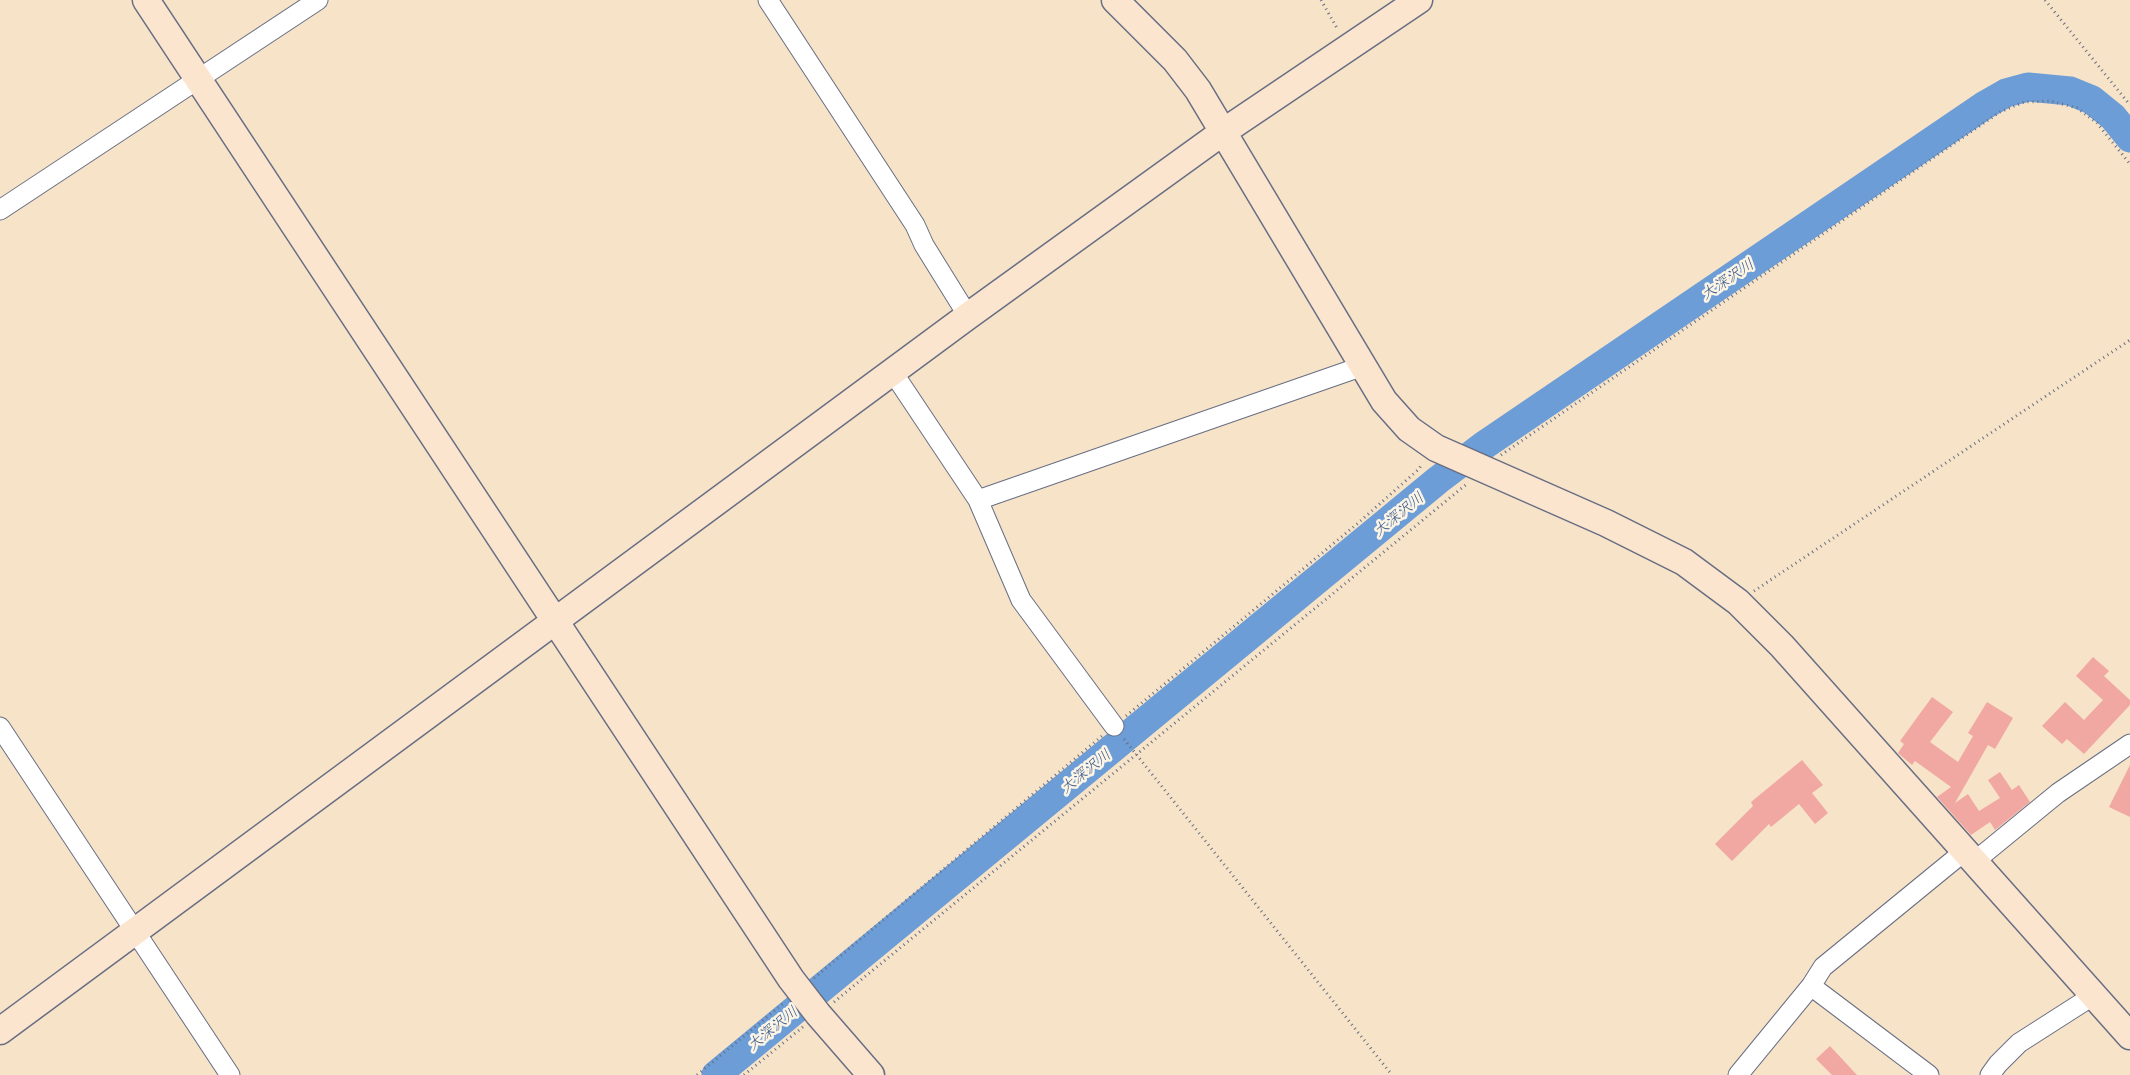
<!DOCTYPE html>
<meta charset="utf-8">
<style>
body{margin:0}
canvas{display:block;background:#f6e3c8}
</style>
<canvas width="2130" height="1075"></canvas>
<script>
const c = document.querySelector('canvas').getContext('2d');
c.lineJoin = 'round';
function toPath(rows) {
  const path = new Path2D();
  for (const r of rows) {
    path.moveTo(r[0], r[1]);
    for (let i = 2; i < r.length; i += 2) path.lineTo(r[i], r[i + 1]);
  }
  return path;
}
function stroke(path, color, width, dash) {
  c.strokeStyle = color;
  c.lineWidth = width;
  c.lineCap = dash ? 'butt' : 'round';
  c.setLineDash(dash || []);
  c.stroke(path);
}
function paint(path, color) {
  c.fillStyle = color;
  c.fill(path, 'evenodd');
}
function drawText(font, color, halo, rows, align = 'center') {
  c.font = font + ' "Shantell Sans","Klee One",sans-serif';
  c.lineWidth = 5;
  c.setLineDash([]);
  c.textBaseline = 'middle';
  c.strokeStyle = halo;
  c.fillStyle = color;
  for (const [text, x, y, turn = 0] of rows) {
    c.save();
    c.translate(x, y);
    c.rotate((+turn || 0) * Math.PI / 180);
    c.textAlign = isNaN(turn) ? turn : align;
    if (halo) c.strokeText(text, 0, 0);
    c.fillText(text, 0, 0);
    c.restore();
  }
}
stroke(toPath([
 [716,1075,1438,480,1483,446,1985,105,2006,93,2028,87,2070,91,2092,100,2113,117,2130,138]
]), '#6c9dd6', 29);
paint(toPath([
 [2093,657,2109,671,2104,676,2130,700,2130,705,2084,754,2067,739,2062,744,2042,726,2065,702,2084,720,2103,700,2076,676],
 [1932,697,1953,712,1930,742,1958,762,1973,736,1968,733,1987,702,2013,718,1995,749,1988,745,1955,803,1968,794,1979,811,2000,798,1988,780,2000,772,2012,790,2019,785,2030,802,1995,830,1990,822,1971,835,1937,797,1951,787,1915,761,1912,765,1898,753,1904,744,1900,741],
 [1802,760,1823,785,1812,793,1828,813,1815,824,1799,804,1771,827,1769,824,1732,861,1715,844,1753,806,1751,802],
 [2130,765,2130,817,2109,807],
 [1830,1046,1857,1075,1832,1075,1816,1059]
]), '#f1a8a3');
const street = toPath([
 [768,0,915,225,924,245,968,316],
 [0,210,318,0],
 [892,371,978,500,1021,600,1114,726],
 [978,500,1363,366],
 [0,727,230,1075],
 [1975,861,2058,793,2130,744],
 [1811,986,1929,1075],
 [1738,1075,1811,986,1823,967,1966,850],
 [1990,1075,1998,1064,2019,1043,2094,995]
]);
const secondary = toPath([
 [146,0,791,979,818,1014,871,1075],
 [1115,0,1175,60,1198,90,1384,401,1409,429,1436,448,1606,523,1684,562,1738,602,1782,646,2130,1036],
 [0,1031,968,316,1223,132,1419,0]
]);
stroke(street, '#686e83', 21);
stroke(secondary, '#686e83', 29);
stroke(toPath([
 [1321,0,1338,30],
 [2045,0,2130,105],
 [1501,455,2000,112,2024,102,2051,101,2077,108,2097,123,2130,164],
 [1754,591,2130,340],
 [1126,716,1357,524,1419,469,1422,464],
 [1124,739,1392,1075],
 [814,978,1102,736],
 [834,1002,1468,483],
 [697,1075,785,1002],
 [744,1075,804,1026]
]), '#686e83', 3, [1, 4]);
stroke(street, '#fff', 19);
stroke(secondary, '#fce5cf', 26);
drawText('italic 15px', '#375688', '#fcf5e5', [
 ["大深沢川",1728,280,-34],
 ["大深沢川",1399,515,-39],
 ["大深沢川",1086,772,-39],
 ["大深沢川",773,1029,-39]
]);
</script>
